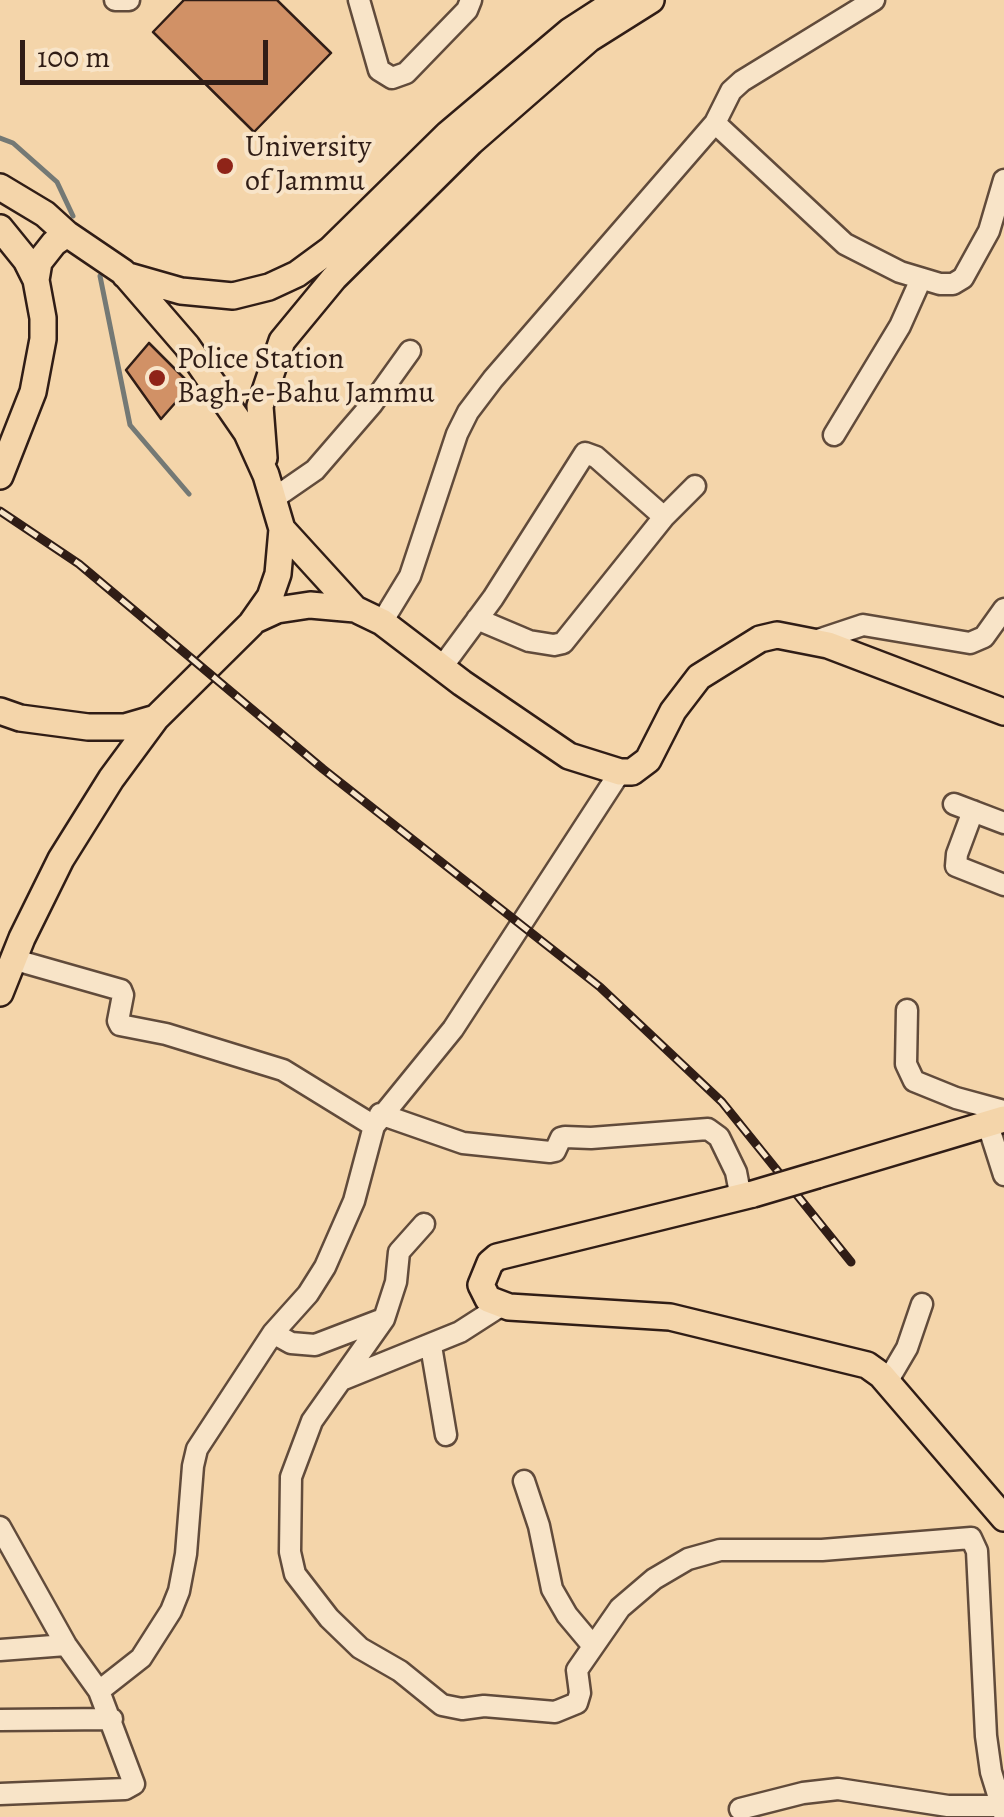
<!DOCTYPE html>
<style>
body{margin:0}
#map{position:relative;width:1004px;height:1817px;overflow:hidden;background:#f4d5aa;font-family:Alegreya,serif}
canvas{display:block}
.scale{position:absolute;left:20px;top:40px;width:248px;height:45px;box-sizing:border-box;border:5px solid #301d16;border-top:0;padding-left:12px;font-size:30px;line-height:35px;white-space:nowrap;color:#301d16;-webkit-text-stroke:8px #f8e4c8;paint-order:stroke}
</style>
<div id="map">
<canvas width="1004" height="1817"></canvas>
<div class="scale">100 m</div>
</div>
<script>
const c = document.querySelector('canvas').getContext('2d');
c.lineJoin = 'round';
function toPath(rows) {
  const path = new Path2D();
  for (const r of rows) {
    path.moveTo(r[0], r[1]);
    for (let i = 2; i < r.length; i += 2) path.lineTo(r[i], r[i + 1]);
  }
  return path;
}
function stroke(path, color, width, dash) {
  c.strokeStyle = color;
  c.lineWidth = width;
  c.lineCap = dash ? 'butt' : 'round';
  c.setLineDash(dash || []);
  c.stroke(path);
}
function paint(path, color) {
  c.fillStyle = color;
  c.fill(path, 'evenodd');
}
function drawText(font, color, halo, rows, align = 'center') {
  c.font = font + ' Alegreya,serif';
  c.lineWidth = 8;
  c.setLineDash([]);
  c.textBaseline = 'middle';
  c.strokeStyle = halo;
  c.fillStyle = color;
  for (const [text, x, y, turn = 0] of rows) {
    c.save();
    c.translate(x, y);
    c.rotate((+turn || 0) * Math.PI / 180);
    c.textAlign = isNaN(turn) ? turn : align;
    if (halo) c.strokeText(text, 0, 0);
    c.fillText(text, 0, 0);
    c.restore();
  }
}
stroke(toPath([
 [0,138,13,143,57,182,73,216],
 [100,276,130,425,189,494]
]), '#747975', 5);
const building = toPath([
 [184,0,277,0,331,53,254,132,153,32,184,0],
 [149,343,191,385,161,419,126,370,149,343]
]);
paint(building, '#d19166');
stroke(building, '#301d16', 2.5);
const minor = toPath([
 [115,0,129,0],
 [359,0,379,70,392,78,406,73,467,10,471,0],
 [715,123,845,244,900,272,940,284,953,284,963,278,989,231,1004,180],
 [834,435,900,326,921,279],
 [273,499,315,470,372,404,410,351],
 [477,619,529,641,554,645,563,643,664,517,695,486],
 [382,622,410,576,457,434,468,412,493,379,715,123,731,91,742,81,874,0],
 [815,641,863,625,970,643,984,637,1004,609],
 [442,667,493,598,585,453,596,457,664,517],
 [954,804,1004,823],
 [973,811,957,854,956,866,1004,885],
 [12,959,121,990,123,995,118,1021,120,1025,166,1034,283,1070,374,1126,354,1201,325,1267,308,1294,273,1333,197,1449,193,1466,186,1554,179,1591,171,1611,141,1658,99,1691],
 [907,1010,906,1064,914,1081,956,1098,1004,1111],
 [380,1114,463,1143,550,1152,555,1151,561,1138,565,1137,591,1138,708,1129,719,1137,736,1172,741,1198],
 [988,1125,1004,1175],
 [374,1126,453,1029,620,772],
 [424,1224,399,1252,396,1282,384,1319,312,1421,291,1477,290,1552,295,1574,329,1618,360,1648,400,1671,442,1705,462,1709,484,1706,555,1712,577,1703,580,1693,577,1670,620,1608,654,1579,688,1559,720,1550,822,1550,971,1538,977,1551,986,1736,991,1772,1004,1814],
 [273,1333,291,1343,315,1345,383,1319],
 [431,1346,446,1435],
 [344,1379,460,1332,502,1305],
 [887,1382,907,1348,922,1304],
 [524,1481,539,1526,552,1589,567,1615,593,1646],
 [0,1527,66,1645,99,1691,134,1784,125,1789,0,1794],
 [0,1650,66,1645],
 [0,1720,112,1719],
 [740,1809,803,1793,838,1789,948,1806,1000,1806]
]);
const major = toPath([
 [0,187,45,214,67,234,123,272,187,346,247,433,266,475,282,529,278,574,270,597,251,624,156,718,111,779,61,859,22,938,0,993],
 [0,228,26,260,36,280,43,318,43,339,33,392,0,476],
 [125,275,181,291,233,296,269,287,297,274,331,249,448,134,570,31,618,0],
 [36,280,39,262,54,243,67,234],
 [264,458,260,406,282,341,334,278,471,142,589,39,651,0],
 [282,529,355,609],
 [253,621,277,610,310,605,355,609,382,622,462,683,569,756,620,772,632,772,648,760,673,711,699,677,760,639,777,635,828,645,1004,712],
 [0,711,20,718,88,727,125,727,156,718],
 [817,1175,1004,1119],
 [753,1194,497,1257,490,1263,481,1285,488,1299,509,1307,670,1317,867,1365,881,1375,1004,1518]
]);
stroke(minor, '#614b3b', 25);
stroke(major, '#301d16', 30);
stroke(minor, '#f8e4c8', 20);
stroke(major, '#f4d5aa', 25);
const rail = toPath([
 [0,511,79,564,323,769,600,987,722,1102,851,1262]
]);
stroke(rail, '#301d16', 9);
stroke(rail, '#f8e4c8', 5, [15]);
const majorBridge = toPath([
 [753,1194,817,1175]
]);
stroke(majorBridge, '#301d16', 30, []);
stroke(majorBridge, '#f4d5aa', 25);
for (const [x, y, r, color] of [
 [225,166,10,"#8f2418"],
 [157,378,10,"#8f2418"]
]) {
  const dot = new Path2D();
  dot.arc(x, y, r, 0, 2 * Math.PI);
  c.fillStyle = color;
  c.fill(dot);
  stroke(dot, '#f8e4c8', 4);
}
drawText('30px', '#301d16', '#f8e4c8', [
 ["University",245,149],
 ["of Jammu",245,183],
 ["Police Station",177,361],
 ["Bagh-e-Bahu Jammu",177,395]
], 'left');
</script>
